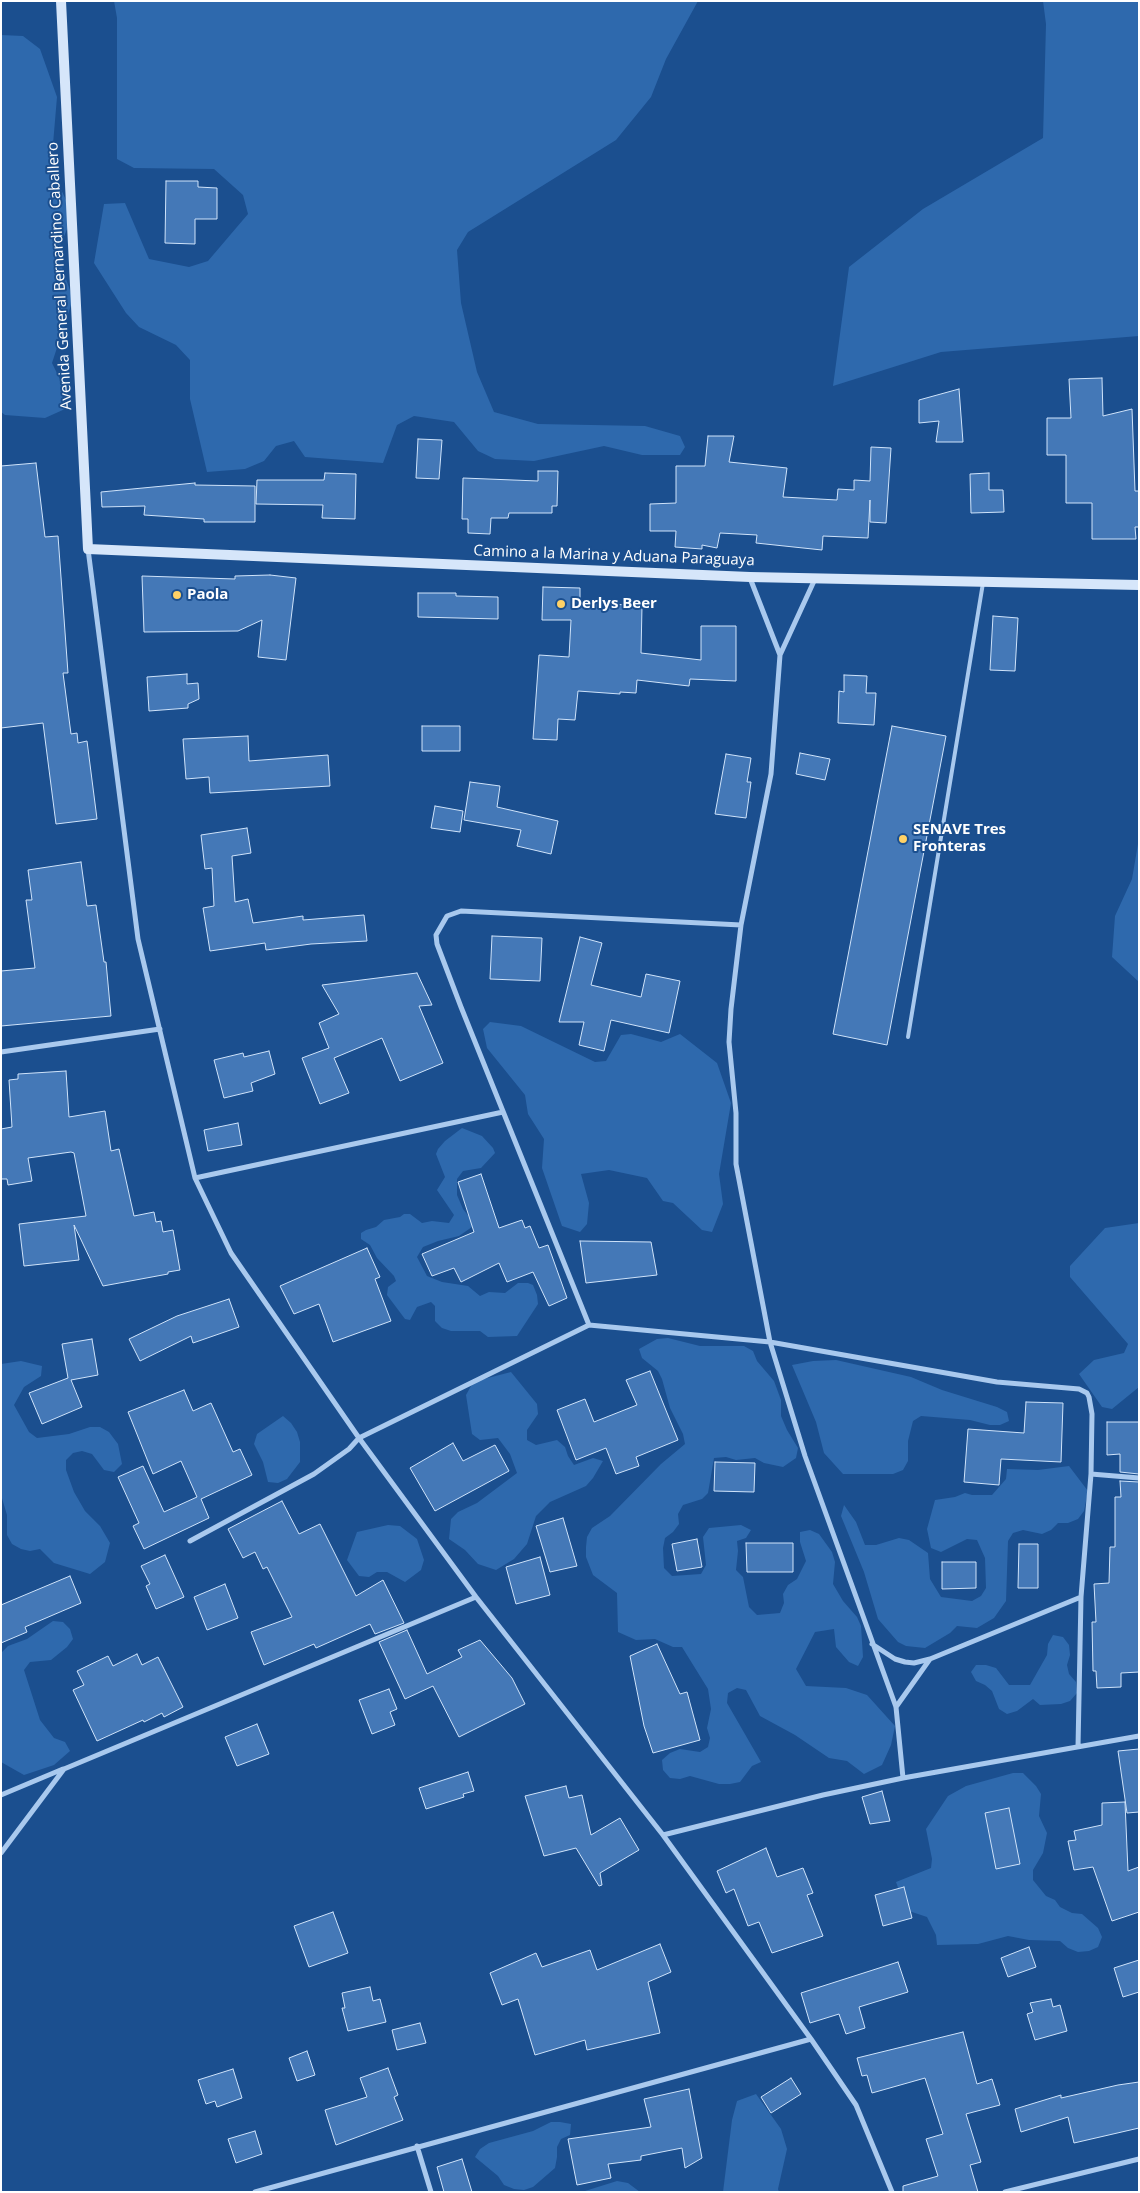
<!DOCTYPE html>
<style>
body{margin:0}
#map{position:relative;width:1140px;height:2193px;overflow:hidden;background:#1b4f8f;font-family:"Open Sans",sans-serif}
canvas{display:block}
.frame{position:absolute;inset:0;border:2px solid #fff;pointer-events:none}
</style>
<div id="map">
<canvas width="1140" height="2193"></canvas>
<div class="frame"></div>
</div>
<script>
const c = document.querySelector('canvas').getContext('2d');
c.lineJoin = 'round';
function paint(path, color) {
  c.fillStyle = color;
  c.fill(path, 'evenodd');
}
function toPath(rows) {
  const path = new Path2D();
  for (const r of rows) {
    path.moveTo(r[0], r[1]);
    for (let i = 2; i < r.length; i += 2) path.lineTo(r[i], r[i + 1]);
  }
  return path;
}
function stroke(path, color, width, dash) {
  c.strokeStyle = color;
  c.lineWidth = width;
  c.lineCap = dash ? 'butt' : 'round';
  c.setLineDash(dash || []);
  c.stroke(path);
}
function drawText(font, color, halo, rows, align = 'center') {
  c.font = font + ' "Open Sans",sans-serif';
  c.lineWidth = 4;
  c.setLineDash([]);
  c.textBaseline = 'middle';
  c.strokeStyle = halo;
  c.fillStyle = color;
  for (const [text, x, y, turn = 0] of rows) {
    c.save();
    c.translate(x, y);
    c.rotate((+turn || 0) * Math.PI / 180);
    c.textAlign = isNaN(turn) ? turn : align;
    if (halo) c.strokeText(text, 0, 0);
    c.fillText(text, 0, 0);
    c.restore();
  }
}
paint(toPath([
 [114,1,698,1,666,59,651,97,616,140,468,232,457,250,461,303,477,372,494,412,538,424,645,426,680,436,685,447,680,455,642,455,604,446,534,461,495,459,478,451,454,422,414,416,397,425,383,463,305,457,294,441,276,446,264,461,245,469,207,472,190,399,190,360,176,345,139,327,126,313,94,263,104,204,125,203,149,259,189,267,208,261,248,214,243,195,214,169,134,168,117,159,117,18],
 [1043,1,1139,1,1139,336,941,352,833,386,849,267,923,209,1043,138,1046,24],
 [1,35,23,36,40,49,57,97,51,168,73,215,57,253,73,299,52,363,70,400,65,409,45,418,5,415,1,412],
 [1139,838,1139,982,1112,957,1115,916,1132,879],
 [490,1022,521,1026,595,1062,606,1061,621,1035,631,1034,661,1042,680,1034,717,1063,731,1103,719,1174,723,1204,712,1232,702,1230,673,1203,663,1201,647,1178,609,1170,581,1174,589,1203,587,1224,580,1232,562,1226,542,1168,544,1139,528,1114,525,1095,487,1048,483,1029],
 [462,1128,482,1136,493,1148,495,1153,481,1168,463,1171,457,1179,457,1195,463,1209,473,1222,472,1227,459,1236,438,1241,423,1247,417,1257,427,1276,442,1282,468,1286,480,1296,489,1292,505,1293,518,1283,528,1283,533,1285,537,1295,538,1304,517,1336,488,1337,480,1331,451,1331,442,1328,435,1321,435,1306,431,1302,417,1307,410,1320,405,1319,387,1295,388,1287,396,1281,394,1276,377,1258,370,1245,361,1239,361,1233,366,1230,376,1227,384,1220,400,1217,404,1214,410,1214,422,1223,432,1221,449,1223,454,1215,437,1190,445,1177,436,1154,438,1149,445,1141],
 [1139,1223,1139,1387,1112,1409,1102,1407,1079,1374,1094,1360,1124,1353,1128,1344,1070,1277,1070,1266,1105,1228],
 [668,1338,700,1346,744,1346,753,1351,757,1361,774,1381,781,1400,781,1416,787,1430,798,1448,796,1458,783,1467,764,1463,755,1458,736,1460,726,1457,714,1458,708,1493,702,1499,683,1505,678,1514,679,1524,673,1532,665,1538,663,1548,664,1568,672,1576,701,1574,706,1565,703,1537,709,1528,741,1525,751,1530,746,1538,737,1541,738,1551,736,1570,743,1577,749,1607,757,1615,780,1613,784,1603,783,1594,788,1585,797,1579,806,1561,800,1542,800,1532,810,1530,819,1534,832,1552,835,1562,833,1584,843,1601,857,1617,861,1626,863,1657,858,1666,849,1662,836,1647,834,1629,815,1632,796,1669,806,1686,846,1688,867,1695,895,1726,891,1745,882,1765,864,1774,847,1761,829,1758,795,1735,760,1716,746,1690,737,1688,728,1693,727,1703,761,1762,752,1766,740,1782,730,1784,719,1784,690,1776,680,1779,670,1778,663,1770,662,1760,670,1753,680,1749,700,1752,708,1747,710,1738,707,1728,711,1709,708,1689,682,1647,673,1647,655,1639,636,1640,618,1632,617,1593,593,1575,586,1557,586,1547,587,1537,592,1528,610,1516,661,1464,685,1444,683,1434,670,1408,662,1379,658,1371,642,1358,639,1349,657,1339],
 [836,1360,911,1377,942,1390,997,1407,1007,1412,1009,1421,1000,1425,990,1425,970,1420,921,1416,913,1421,908,1441,908,1461,903,1470,893,1474,843,1474,824,1453,816,1422,792,1365,813,1361],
 [21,1361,42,1366,41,1376,24,1387,14,1405,29,1432,37,1438,69,1434,90,1427,100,1427,109,1432,118,1444,122,1464,114,1472,104,1470,92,1454,82,1451,73,1453,66,1460,66,1470,74,1492,85,1511,100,1526,110,1543,105,1562,90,1574,54,1563,40,1549,30,1551,21,1549,12,1544,7,1535,7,1515,1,1495,1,1364],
 [511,1372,537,1404,538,1414,527,1430,527,1440,536,1445,557,1440,565,1447,568,1456,574,1465,593,1458,603,1461,593,1478,586,1486,550,1502,536,1516,527,1544,514,1559,496,1570,478,1564,465,1550,449,1539,451,1519,458,1512,477,1503,517,1473,510,1454,498,1438,480,1440,472,1434,466,1395,471,1386,480,1380],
 [283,1416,291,1423,297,1432,300,1442,300,1462,287,1479,278,1483,268,1482,263,1462,254,1444,257,1434],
 [1069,1466,1088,1491,1084,1511,1078,1519,1068,1523,1058,1523,1051,1530,1042,1534,1023,1530,1013,1533,1008,1541,1006,1601,994,1618,977,1628,957,1626,950,1633,925,1648,906,1646,898,1642,878,1619,864,1572,841,1516,844,1505,856,1522,865,1545,876,1545,899,1538,909,1540,928,1553,930,1579,941,1597,972,1601,981,1596,986,1588,985,1558,977,1540,967,1539,941,1552,931,1548,927,1529,935,1500,955,1497,965,1493,972,1495,992,1495,1006,1479,1007,1469,1038,1470],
 [388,1525,400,1526,417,1539,424,1560,421,1570,405,1582,387,1572,377,1572,369,1577,359,1576,347,1560,357,1532],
 [53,1621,63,1622,70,1629,73,1639,67,1647,51,1660,30,1662,24,1670,40,1720,54,1738,65,1742,70,1751,54,1765,24,1775,1,1762,1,1653,8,1646,27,1639],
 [1053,1635,1063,1637,1069,1645,1070,1655,1067,1665,1069,1674,1076,1682,1077,1693,1070,1701,1061,1704,1040,1705,1033,1699,1017,1711,1007,1714,999,1709,992,1691,985,1685,976,1681,971,1672,976,1665,986,1665,996,1668,1009,1685,1030,1685,1047,1655,1048,1644],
 [1013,1773,1023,1773,1036,1786,1041,1794,1039,1816,1047,1833,1043,1853,1033,1870,1033,1880,1046,1896,1055,1900,1060,1907,1072,1913,1082,1914,1098,1928,1102,1937,1098,1947,1089,1951,1078,1952,1068,1948,1060,1941,1029,1940,1008,1936,978,1944,937,1945,936,1935,927,1917,906,1910,896,1882,931,1868,932,1859,926,1829,948,1796,966,1786],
 [756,2094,781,2129,787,2149,778,2189,779,2192,723,2192,732,2120,737,2101],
 [551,2122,560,2122,571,2124,570,2135,561,2139,557,2147,557,2157,555,2168,533,2187,524,2190,514,2189,504,2185,498,2176,475,2157,480,2149,489,2143,533,2131],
 [617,2181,628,2183,640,2192,573,2192,585,2191]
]), '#2e69ad');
const building = toPath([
 [166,181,198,181,198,187,217,188,217,219,195,219,195,244,165,243,166,181],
 [1102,378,1103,416,1132,409,1135,491,1139,491,1139,527,1135,527,1136,539,1092,539,1092,503,1066,503,1066,455,1047,455,1047,418,1071,418,1069,379,1102,378],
 [959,389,963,442,936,442,939,421,919,423,919,400,959,389],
 [708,436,734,436,729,462,787,468,783,497,837,500,838,489,854,490,854,480,870,481,871,447,891,448,886,523,870,522,870,500,868,538,823,536,822,550,756,543,757,535,720,533,717,548,702,545,702,549,675,547,676,531,650,531,650,504,676,503,676,466,705,466,708,436],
 [418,439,442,440,439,479,416,478,418,439],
 [36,463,45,537,58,536,68,673,63,673,71,734,77,733,78,743,87,741,97,819,56,824,43,723,1,728,1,466,36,463],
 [538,471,558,471,557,506,552,506,552,513,509,513,508,518,491,518,490,534,468,533,468,519,462,519,463,478,538,481,538,471],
 [325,473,356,474,355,519,322,518,323,505,256,504,257,480,324,480,325,473],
 [989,473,989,490,1003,490,1004,512,971,513,970,474,989,473],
 [195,483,195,485,255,486,255,522,204,522,204,519,144,515,145,506,102,507,101,492,195,483],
 [270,575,296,578,286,660,258,657,262,620,238,631,144,632,142,576,235,579,235,576,270,575],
 [543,587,580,588,580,602,642,606,641,653,701,660,701,626,736,626,736,681,690,679,689,686,637,680,636,693,620,692,620,694,578,691,575,720,558,719,557,740,533,739,539,655,569,657,571,620,542,620,543,587],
 [418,593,456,593,456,596,498,597,498,619,418,617,418,593],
 [993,616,1018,618,1015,671,990,670,993,616],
 [187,674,187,684,198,683,199,699,188,704,188,708,149,711,147,677,187,674],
 [844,675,867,676,866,693,876,693,874,725,838,723,839,691,844,692,844,675],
 [422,726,460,726,460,751,422,751,422,726],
 [892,726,946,736,887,1045,833,1034,892,726],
 [248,736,249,761,328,755,330,786,210,793,209,777,186,779,183,739,248,736],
 [800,753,830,759,825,780,796,774,800,753],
 [726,754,751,758,747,782,751,782,746,818,715,814,726,754],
 [470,782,500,786,497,807,558,821,551,854,517,846,521,830,464,820,470,782],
 [435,806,463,811,460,832,431,828,435,806],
 [247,828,251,853,232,856,235,902,248,899,253,923,303,916,303,920,364,915,367,941,311,944,266,950,265,943,210,951,203,908,214,906,212,868,205,869,201,835,247,828],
 [81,862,87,906,96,905,104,962,106,962,111,1016,1,1026,1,971,35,968,26,900,32,900,28,870,81,862],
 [492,936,542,938,540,981,490,979,492,936],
 [580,937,602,943,591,985,641,997,646,974,680,981,669,1033,611,1020,604,1051,579,1045,584,1022,559,1022,580,937],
 [417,973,432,1005,419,1006,443,1063,400,1081,382,1038,334,1058,349,1093,320,1104,302,1058,329,1048,319,1023,339,1014,322,985,417,973],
 [269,1051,275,1074,251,1083,253,1091,224,1098,214,1060,243,1053,244,1057,269,1051],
 [66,1071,69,1117,105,1111,111,1151,119,1149,134,1216,154,1212,156,1222,161,1221,163,1232,173,1230,180,1270,168,1272,168,1274,103,1286,74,1225,79,1260,24,1266,19,1224,86,1216,74,1153,71,1152,28,1158,32,1181,8,1185,7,1179,1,1179,1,1129,12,1127,9,1080,18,1079,18,1074,66,1071],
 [238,1123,242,1145,208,1151,204,1130,238,1123],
 [481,1174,499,1228,522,1220,525,1228,530,1226,539,1248,548,1245,567,1298,549,1306,533,1272,507,1282,499,1263,461,1282,454,1268,432,1276,422,1254,474,1232,458,1182,481,1174],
 [580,1241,651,1242,657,1275,586,1283,580,1241],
 [367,1248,380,1277,375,1279,391,1321,333,1342,319,1304,294,1314,280,1286,367,1248],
 [229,1299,239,1327,193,1343,191,1336,140,1361,129,1339,177,1316,229,1299],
 [92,1339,98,1375,71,1380,82,1407,42,1424,29,1393,68,1378,62,1344,92,1339],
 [650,1371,678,1440,636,1457,639,1466,616,1474,606,1448,576,1460,557,1410,585,1399,594,1422,637,1405,626,1380,650,1371],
 [184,1390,193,1411,211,1403,233,1452,240,1449,252,1475,201,1499,209,1518,144,1549,133,1526,139,1523,118,1477,143,1466,164,1512,197,1497,181,1461,153,1474,128,1412,184,1390],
 [1026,1402,1063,1403,1061,1462,1001,1459,999,1485,964,1482,968,1429,1024,1433,1026,1402],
 [1107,1422,1139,1422,1139,1474,1120,1472,1120,1454,1107,1455,1107,1422],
 [453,1443,463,1461,495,1445,509,1471,435,1511,410,1468,453,1443],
 [715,1462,755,1463,754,1492,714,1491,715,1462],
 [1120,1481,1139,1482,1139,1672,1121,1673,1121,1687,1097,1688,1096,1671,1093,1671,1092,1622,1096,1622,1094,1584,1109,1583,1110,1547,1115,1547,1115,1497,1121,1497,1120,1481],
 [282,1501,299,1534,320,1524,356,1596,383,1580,404,1623,375,1634,370,1624,316,1648,314,1644,264,1665,251,1632,292,1617,267,1567,263,1569,255,1552,243,1558,228,1529,282,1501],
 [563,1518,577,1566,550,1572,536,1526,563,1518],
 [697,1539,702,1567,677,1571,672,1544,697,1539],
 [746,1543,793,1543,793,1572,747,1572,746,1543],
 [1019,1544,1038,1544,1038,1588,1018,1588,1019,1544],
 [165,1555,184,1597,156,1609,146,1586,150,1584,141,1566,165,1555],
 [540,1557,550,1595,516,1604,506,1567,540,1557],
 [942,1562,976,1562,976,1588,942,1589,942,1562],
 [70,1576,81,1603,25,1627,27,1632,1,1643,1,1605,70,1576],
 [225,1584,238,1618,207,1630,194,1597,225,1584],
 [407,1630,427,1674,462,1657,458,1650,480,1640,512,1678,525,1704,459,1737,433,1686,405,1699,379,1642,407,1630],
 [657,1644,680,1694,687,1692,700,1740,653,1753,644,1726,630,1656,657,1644],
 [137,1654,142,1665,158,1657,183,1707,164,1717,162,1713,144,1722,143,1720,97,1741,73,1690,84,1685,77,1671,108,1656,113,1666,137,1654],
 [389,1689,397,1709,390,1712,395,1725,372,1734,359,1700,389,1689],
 [257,1724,269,1754,237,1766,225,1737,257,1724],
 [1139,1749,1139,1812,1127,1813,1118,1751,1139,1749],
 [468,1772,474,1791,463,1794,464,1797,426,1809,419,1788,468,1772],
 [566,1786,569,1798,582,1795,591,1835,620,1818,639,1850,600,1873,602,1885,599,1886,576,1848,544,1856,525,1796,566,1786],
 [882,1791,890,1821,870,1824,862,1797,882,1791],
 [1125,1802,1128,1871,1139,1867,1139,1912,1112,1921,1093,1867,1074,1870,1068,1841,1076,1840,1074,1831,1102,1825,1102,1803,1125,1802],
 [1009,1808,1020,1864,996,1869,985,1813,1009,1808],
 [766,1848,777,1877,803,1868,813,1893,807,1895,823,1936,772,1953,759,1922,748,1926,734,1889,726,1893,717,1871,766,1848],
 [904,1887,912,1918,883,1926,875,1895,904,1887],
 [333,1912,348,1953,309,1967,294,1926,333,1912],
 [660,1944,671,1972,648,1982,660,2033,587,2050,585,2040,535,2055,518,1999,502,2005,490,1973,536,1953,542,1967,590,1950,597,1970,660,1944],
 [1029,1947,1036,1967,1008,1977,1001,1958,1029,1947],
 [1139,1960,1139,1992,1123,1997,1114,1968,1139,1960],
 [898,1962,908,1992,859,2007,865,2028,846,2034,839,2014,810,2023,801,1993,898,1962],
 [370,1987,373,2001,380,1999,386,2022,348,2031,342,2008,345,2008,342,1993,370,1987],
 [1051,1999,1053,2007,1060,2005,1067,2031,1035,2040,1027,2014,1033,2012,1030,2003,1051,1999],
 [420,2023,426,2043,397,2050,392,2030,420,2023],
 [963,2032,977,2084,992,2079,1000,2105,966,2114,981,2162,970,2165,978,2192,903,2192,903,2186,938,2176,926,2139,943,2134,925,2078,872,2093,867,2075,862,2076,857,2058,963,2032],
 [307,2051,315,2075,297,2081,289,2058,307,2051],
 [388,2068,398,2095,394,2097,403,2120,336,2145,325,2110,367,2097,360,2078,388,2068],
 [233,2069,242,2098,217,2107,215,2101,206,2104,198,2080,233,2069],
 [791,2078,801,2094,771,2113,761,2097,791,2078],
 [1139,2082,1139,2128,1074,2143,1068,2117,1021,2132,1015,2109,1061,2095,1061,2098,1118,2085,1139,2082],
 [689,2089,702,2158,685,2168,682,2148,641,2156,641,2160,608,2164,611,2178,577,2185,568,2139,651,2127,644,2099,689,2089],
 [255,2131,262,2154,236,2163,228,2139,255,2131],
 [462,2159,472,2192,444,2192,437,2167,462,2159]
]);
paint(building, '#4478b7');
stroke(building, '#cfe3fa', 1);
stroke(toPath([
 [908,1037,983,583]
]), '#a9c9ee', 4);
stroke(toPath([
 [88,549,138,939,195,1178,231,1253,359,1438,476,1597,663,1835,811,2039,856,2105,892,2192],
 [750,578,780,655,771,774,741,925,731,1009,729,1042,736,1113,736,1164,770,1342,805,1456,896,1707,903,1778],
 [780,655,815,579],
 [1,1052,160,1029],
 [195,1178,503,1112],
 [589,1325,461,1007,437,944,436,935,447,916,461,911,741,925],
 [1091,1474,1139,1478],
 [190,1541,314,1474,349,1449,359,1438,589,1325,770,1342,997,1382,1079,1389,1087,1393,1089,1397,1092,1414,1091,1474,1081,1597,1078,1747],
 [872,1644,895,1659,905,1662,914,1663,930,1659],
 [896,1707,930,1659,1081,1597],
 [1,1795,63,1769],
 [663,1835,823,1795,903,1778,1139,1736],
 [1,1853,64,1769,476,1597],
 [417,2146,431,2192],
 [255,2192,811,2039],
 [1005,2192,1139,2159]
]), '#a9c9ee', 5);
stroke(toPath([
 [61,1,88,549,750,577,1139,585]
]), '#d6e6fa', 10);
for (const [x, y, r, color] of [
 [177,595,5,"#ffd166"],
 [561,604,5,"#ffd166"],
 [903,839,5,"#ffd166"]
]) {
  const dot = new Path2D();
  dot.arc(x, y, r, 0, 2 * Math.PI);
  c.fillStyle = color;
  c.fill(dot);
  stroke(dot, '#1b4f8f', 2);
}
drawText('15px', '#fff', '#1b4f8f', [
 ["Avenida General Bernardino Caballero",60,276,-93],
 ["Camino a la Marina y Aduana Paraguaya",614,556,2]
]);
drawText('bold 15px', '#fff', '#1b4f8f', [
 ["Paola",187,595],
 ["Derlys Beer",571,604],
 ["SENAVE Tres",913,830],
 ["Fronteras",913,847]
], 'left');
</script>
